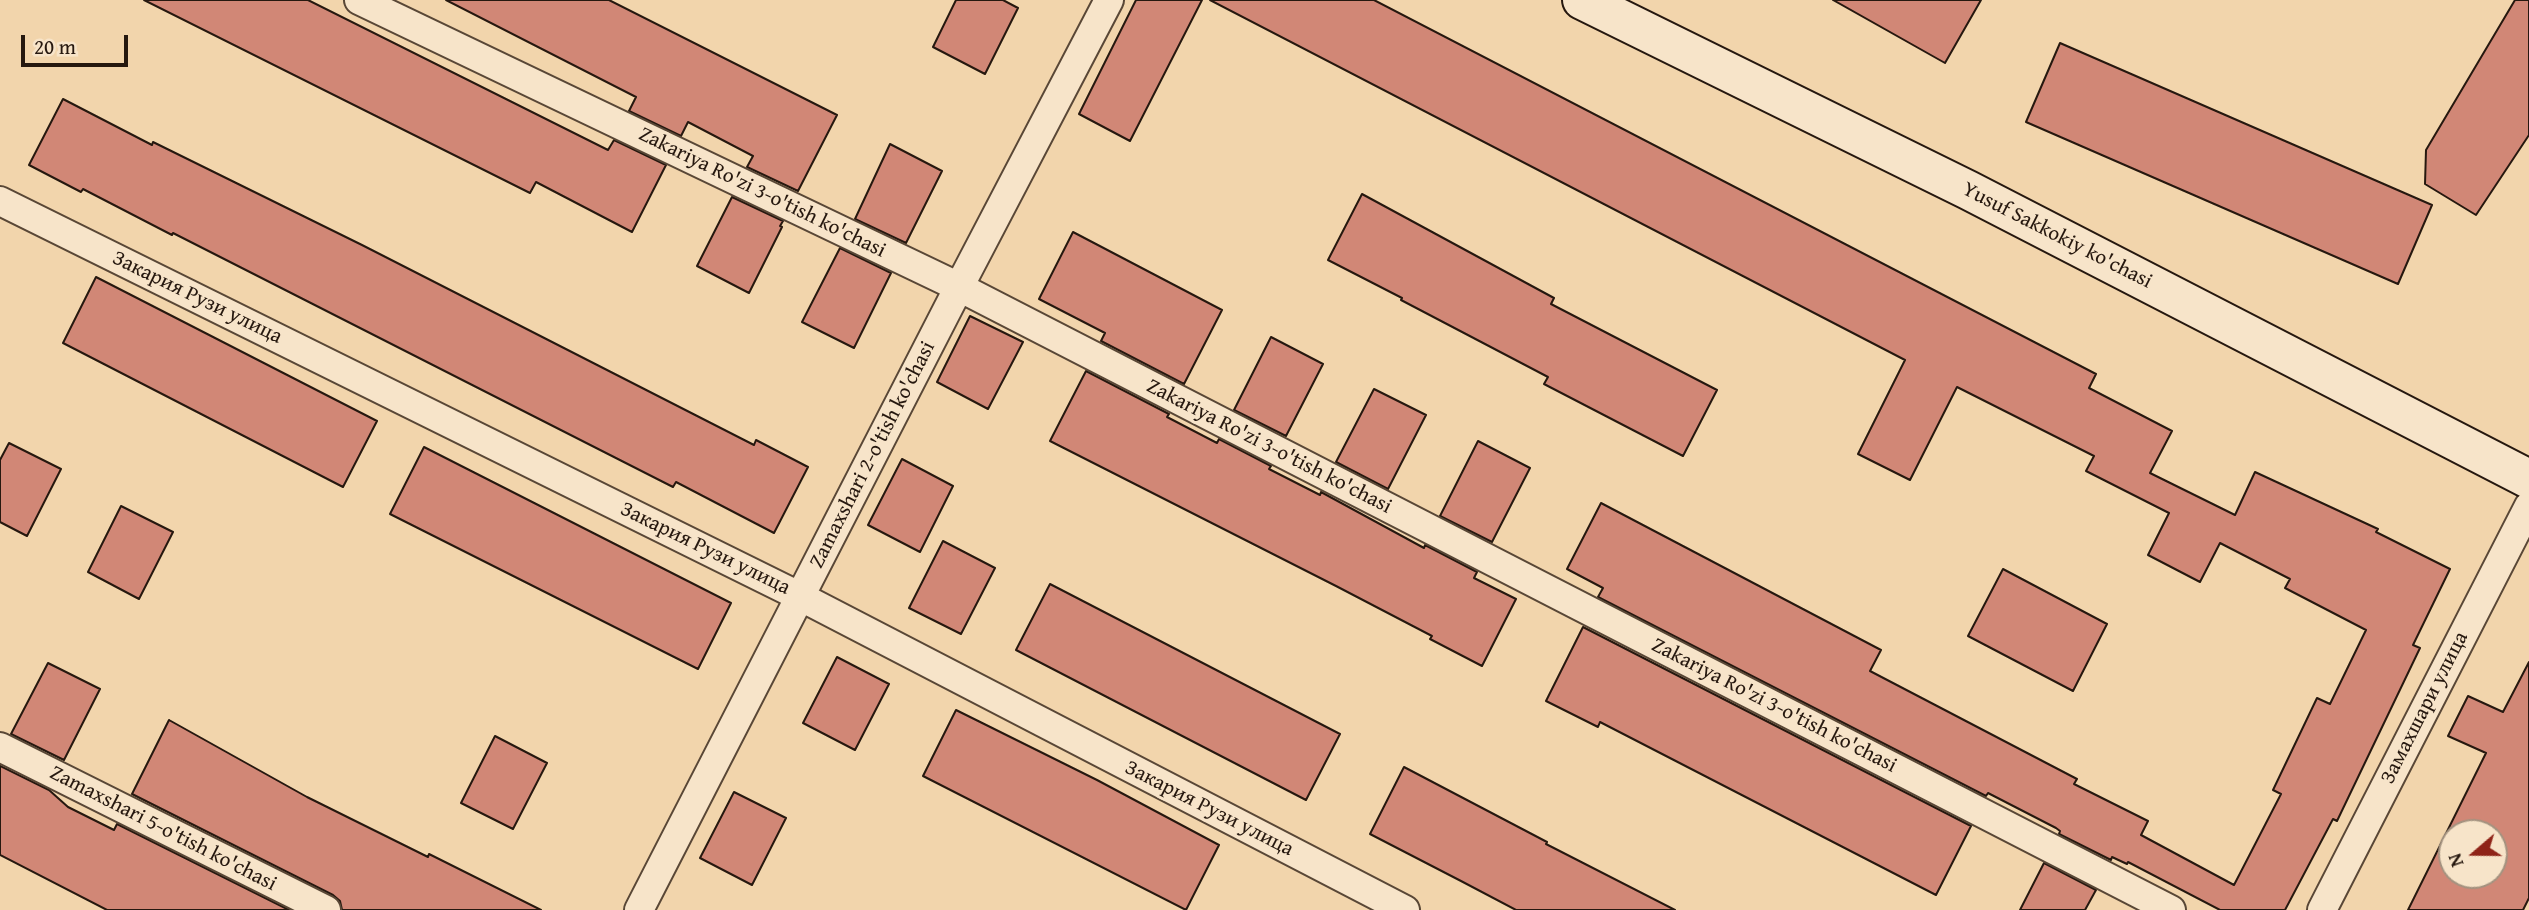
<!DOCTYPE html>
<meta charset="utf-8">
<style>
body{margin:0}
#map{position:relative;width:2529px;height:910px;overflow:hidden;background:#f2d5ac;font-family:"Gentium Book Plus",serif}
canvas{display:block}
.north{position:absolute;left:2438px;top:819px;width:70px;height:70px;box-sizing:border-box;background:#f7e4c9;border:2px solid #a3927f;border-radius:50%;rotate:250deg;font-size:19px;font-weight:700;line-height:28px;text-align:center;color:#26180f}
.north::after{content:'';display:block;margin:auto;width:24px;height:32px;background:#8f2418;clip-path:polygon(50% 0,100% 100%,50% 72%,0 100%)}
.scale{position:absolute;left:21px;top:35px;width:107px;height:32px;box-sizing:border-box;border:4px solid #26180f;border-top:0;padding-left:9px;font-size:21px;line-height:24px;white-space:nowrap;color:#26180f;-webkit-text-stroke:5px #f7e4c9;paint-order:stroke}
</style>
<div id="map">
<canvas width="2529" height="910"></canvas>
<div class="north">N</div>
<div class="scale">20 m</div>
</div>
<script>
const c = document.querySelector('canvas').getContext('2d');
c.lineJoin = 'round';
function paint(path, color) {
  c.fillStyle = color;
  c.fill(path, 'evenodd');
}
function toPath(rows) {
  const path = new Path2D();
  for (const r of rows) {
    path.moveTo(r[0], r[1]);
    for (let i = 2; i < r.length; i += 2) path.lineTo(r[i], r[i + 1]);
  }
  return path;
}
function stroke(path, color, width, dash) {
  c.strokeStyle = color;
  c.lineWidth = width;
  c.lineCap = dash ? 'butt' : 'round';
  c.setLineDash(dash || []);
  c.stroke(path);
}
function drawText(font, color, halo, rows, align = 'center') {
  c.font = font + ' "Gentium Book Plus",serif';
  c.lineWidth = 6;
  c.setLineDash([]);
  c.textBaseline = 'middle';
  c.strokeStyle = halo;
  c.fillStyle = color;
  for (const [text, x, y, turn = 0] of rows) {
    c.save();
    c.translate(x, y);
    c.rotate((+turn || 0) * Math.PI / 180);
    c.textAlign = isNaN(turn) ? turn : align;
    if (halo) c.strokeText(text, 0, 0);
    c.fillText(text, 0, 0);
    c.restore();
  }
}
const building = toPath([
 [144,0,308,0,608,150,614,140,666,165,632,232,536,182,530,193,144,0],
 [446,0,609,0,837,115,798,191,747,167,753,156,688,122,681,136,629,111,636,97,446,0],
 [956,0,1003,0,1018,8,985,74,933,47,956,0],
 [1136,0,1202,0,1130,141,1079,114,1136,0],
 [1210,0,1374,0,2096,374,2089,388,2172,431,2150,473,2235,515,2255,472,2378,529,2376,532,2450,569,2413,645,2420,648,2337,821,2333,819,2285,910,2220,910,2128,862,2127,864,2112,857,2111,860,2059,834,2060,831,2056,828,1988,793,1986,796,1598,597,1603,588,1567,569,1601,503,1881,650,1870,671,2077,779,2074,784,2148,821,2141,835,2234,885,2281,794,2273,790,2317,698,2330,704,2366,630,2285,588,2290,579,2220,543,2200,582,2148,555,2169,513,2086,471,2094,456,1957,387,1910,480,1858,454,1905,360,1210,0],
 [1833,0,1981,0,1945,63,1833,0],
 [2515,0,2529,0,2529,135,2476,215,2425,184,2426,150,2515,0],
 [2060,43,2432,205,2398,284,2026,122,2060,43],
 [63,99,152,145,153,142,362,245,754,445,756,440,808,467,774,533,676,482,673,487,173,233,172,235,83,189,81,192,29,165,63,99],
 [890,144,942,171,906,243,855,219,890,144],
 [1362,194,1554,298,1551,304,1717,390,1683,456,1544,384,1548,377,1401,300,1402,298,1328,260,1362,194],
 [732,197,783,221,780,226,782,227,749,293,697,266,732,197],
 [1073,232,1222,310,1184,384,1101,341,1105,333,1039,299,1073,232],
 [840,248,891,273,854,348,802,322,840,248],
 [96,277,377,421,343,487,63,343,96,277],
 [970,316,1023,342,988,409,937,382,970,316],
 [1271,337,1323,364,1286,436,1234,410,1271,337],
 [1086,371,1169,414,1167,417,1217,443,1219,439,1271,466,1269,469,1320,495,1321,492,1424,548,1425,545,1477,572,1474,578,1516,599,1482,666,1430,639,1432,636,1336,586,1050,441,1086,371],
 [1374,389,1426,415,1388,489,1336,462,1374,389],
 [1478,441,1530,468,1492,542,1440,516,1478,441],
 [9,443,61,469,27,536,0,522,0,460,9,443],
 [424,447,731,603,698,669,390,514,424,447],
 [902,459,953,486,920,552,868,525,902,459],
 [121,506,173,532,139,599,88,572,121,506],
 [943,541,995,568,961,634,909,608,943,541],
 [2003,569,2107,624,2073,691,1968,636,2003,569],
 [1050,584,1340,734,1306,800,1016,650,1050,584],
 [1583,627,1971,826,1936,895,1600,722,1598,727,1546,701,1583,627],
 [837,657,889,684,855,750,803,723,837,657],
 [2529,662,2529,898,2523,910,2408,910,2486,753,2448,736,2468,696,2503,712,2529,662],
 [2452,833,2494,833,2494,875,2452,875,2452,833],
 [48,663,100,689,64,760,11,734,48,663],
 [956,710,1097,780,1219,845,1186,910,923,776,956,710],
 [169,720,307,797,428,857,429,854,541,910,342,910,340,901,333,895,132,794,169,720],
 [495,736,547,763,513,829,461,803,495,736],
 [0,766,49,790,68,807,114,830,117,824,289,910,107,910,0,855,0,766],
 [1404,767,1547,842,1546,844,1675,910,1516,910,1461,881,1370,834,1404,767],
 [734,792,786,818,752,885,700,858,734,792],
 [2044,863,2096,890,2085,910,2020,910,2044,863]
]);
paint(building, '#d18776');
stroke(building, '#26180f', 2);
const street = toPath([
 [359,0,959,287,2171,910],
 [0,201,801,597,1405,910],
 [0,747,326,910],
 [639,910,959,287,1109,0],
 [2322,910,2529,506]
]);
const secondary = toPath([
 [1582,0,1968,190,2529,479]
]);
stroke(street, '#594736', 32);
stroke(secondary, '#26180f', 42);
stroke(street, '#f7e4c9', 28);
stroke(secondary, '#f7e4c9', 38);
drawText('21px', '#26180f', '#f7e4c9', [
 ["Zakariya Ro'zi 3-o'tish ko'chasi",762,193,26],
 ["Yusuf Sakkokiy ko'chasi",2057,236,27],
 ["Закария Рузи улица",197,298,26],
 ["Zakariya Ro'zi 3-o'tish ko'chasi",1269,447,27],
 ["Zamaxshari 2-o'tish ko'chasi",873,455,-63],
 ["Закария Рузи улица",705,549,26],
 ["Zakariya Ro'zi 3-o'tish ko'chasi",1774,706,27],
 ["Замахшари улица",2425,708,-63],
 ["Закария Рузи улица",1209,809,27],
 ["Zamaxshari 5-o'tish ko'chasi",163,829,27]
]);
</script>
